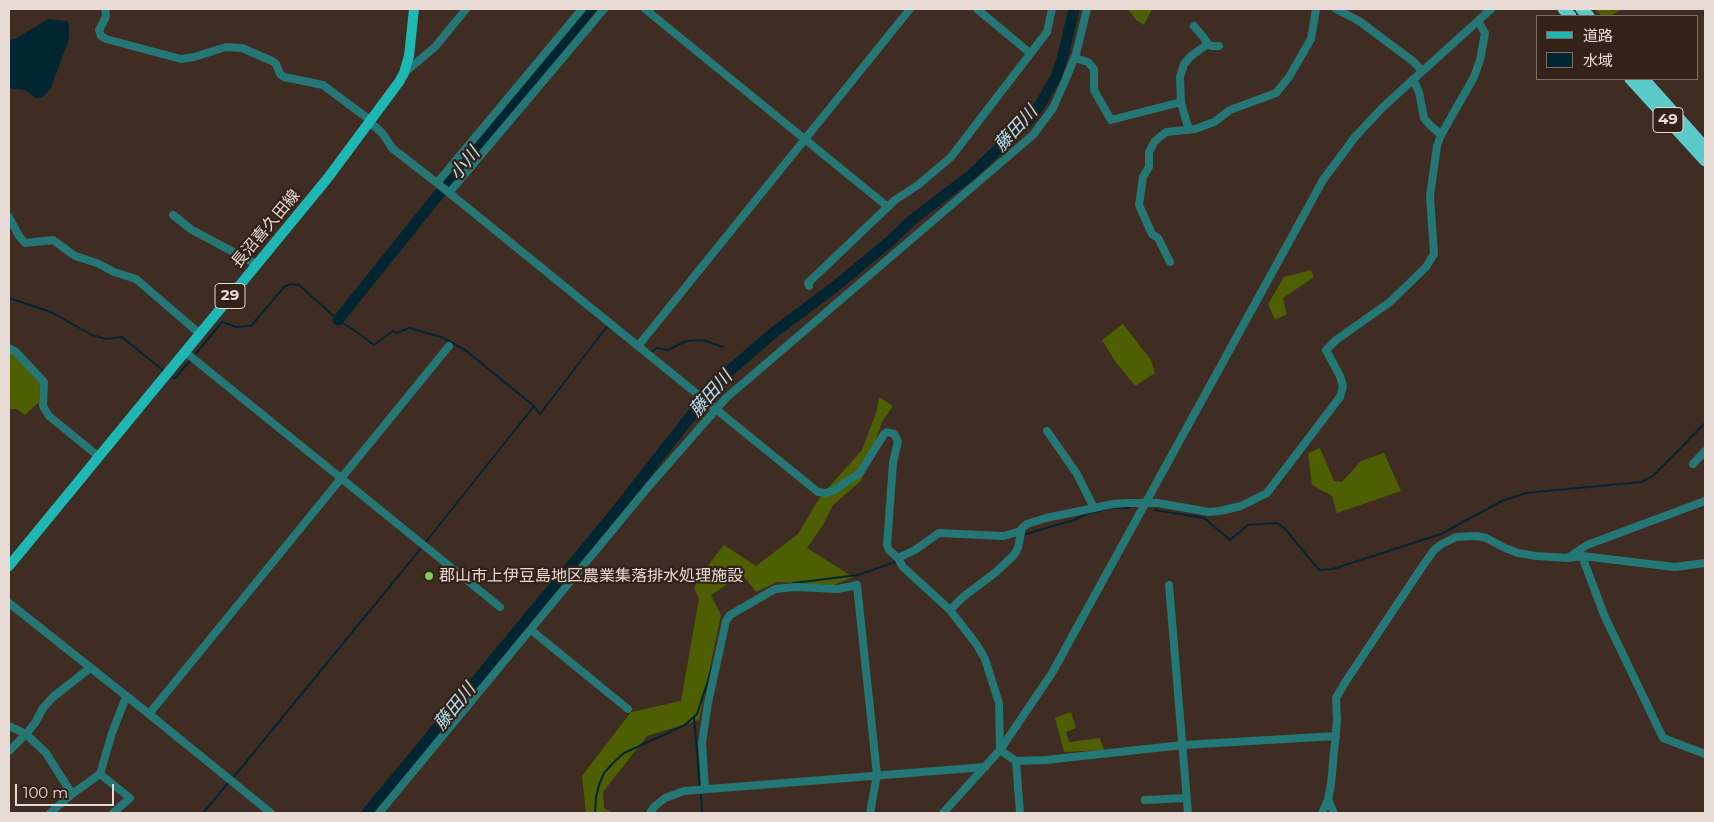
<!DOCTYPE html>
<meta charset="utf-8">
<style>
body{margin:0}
#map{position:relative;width:1714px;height:822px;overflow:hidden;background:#3f2c23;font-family:Montserrat,"Noto Sans JP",sans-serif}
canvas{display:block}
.frame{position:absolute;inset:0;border:10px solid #e8dad5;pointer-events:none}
.legend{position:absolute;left:1536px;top:15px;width:162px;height:65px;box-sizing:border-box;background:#342219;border:1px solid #7c6c64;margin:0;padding:6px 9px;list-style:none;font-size:15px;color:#e8dad5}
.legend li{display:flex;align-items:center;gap:10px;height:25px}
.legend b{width:25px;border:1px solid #7c6c64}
.scale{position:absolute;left:15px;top:784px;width:99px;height:22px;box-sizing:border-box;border:2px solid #e8dad5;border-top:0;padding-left:6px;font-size:15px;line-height:18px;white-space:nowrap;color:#e8dad5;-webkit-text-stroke:4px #342219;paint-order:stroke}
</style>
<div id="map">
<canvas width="1714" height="822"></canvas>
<div class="frame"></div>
<ul class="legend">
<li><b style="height:6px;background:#1fb7b4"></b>道路</li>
<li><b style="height:14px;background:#022631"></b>水域</li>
</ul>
<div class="scale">100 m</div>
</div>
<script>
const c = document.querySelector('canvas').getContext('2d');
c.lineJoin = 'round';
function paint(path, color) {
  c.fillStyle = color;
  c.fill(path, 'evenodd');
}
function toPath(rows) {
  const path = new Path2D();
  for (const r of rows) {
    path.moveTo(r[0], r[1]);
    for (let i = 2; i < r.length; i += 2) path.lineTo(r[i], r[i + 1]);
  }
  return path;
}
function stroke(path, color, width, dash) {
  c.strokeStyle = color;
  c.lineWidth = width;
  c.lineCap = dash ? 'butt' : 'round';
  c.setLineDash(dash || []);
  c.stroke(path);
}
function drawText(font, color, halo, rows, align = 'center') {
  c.font = font + ' Montserrat,"Noto Sans JP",sans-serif';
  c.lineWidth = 4.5;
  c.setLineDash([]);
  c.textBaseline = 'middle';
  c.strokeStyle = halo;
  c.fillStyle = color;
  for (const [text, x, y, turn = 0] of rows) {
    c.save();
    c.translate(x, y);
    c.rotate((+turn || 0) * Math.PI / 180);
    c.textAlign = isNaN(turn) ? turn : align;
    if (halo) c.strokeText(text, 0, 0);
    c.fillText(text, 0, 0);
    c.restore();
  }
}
paint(toPath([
 [1128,9,1152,9,1144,25,1136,20],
 [1595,9,1622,9,1610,16,1602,16],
 [1311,270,1314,277,1283,298,1287,314,1275,320,1268,304,1284,277],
 [1123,324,1151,360,1155,373,1135,386,1115,361,1102,340],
 [9,351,28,365,40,383,39,402,25,415,17,409,9,409],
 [879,397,893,406,883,420,861,481,833,505,823,525,807,548,853,577,834,585,777,582,756,592,742,574,711,595,721,615,699,720,647,736,603,792,604,808,612,813,586,813,582,776,631,712,681,701,699,598,694,588,701,574,724,545,756,566,798,534,820,497,862,450,877,410],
 [1320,448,1334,481,1342,482,1361,461,1384,453,1401,491,1337,513,1332,496,1312,485,1308,453],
 [1071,712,1076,728,1066,732,1069,742,1100,738,1104,750,1064,752,1055,718]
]), '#4d5f00');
paint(toPath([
 [48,19,67,21,69,24,69,39,51,88,42,98,36,98,25,90,9,88,9,40,15,39]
]), '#022631');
stroke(toPath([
 [9,298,51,312,92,335,106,339,122,337,165,372],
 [651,352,657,348,668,350,686,341,703,340,723,347],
 [194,356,222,322,236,327,251,326,284,287,291,284,299,285,338,320,361,335,374,345,393,331,397,333,409,328,441,337,465,350,534,406,540,414,609,324],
 [171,376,174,379,191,360],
 [1155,510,1204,518,1230,540,1248,525,1277,523,1285,529,1319,570,1333,569,1441,534,1502,501,1526,493,1641,482,1653,476,1705,423],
 [1022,535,1074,520,1086,514,1112,508,1130,508],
 [425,543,534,406],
 [793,583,858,575,898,561],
 [694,717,700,788],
 [232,779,422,547],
 [701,793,702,813],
 [203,813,228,783],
 [595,813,596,797,599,785,604,773,613,763,624,753,685,725,697,714,713,665]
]), '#022631', 2);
stroke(toPath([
 [338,320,435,199,591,9],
 [367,813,614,514,720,379,772,334,837,285,889,242,912,220,971,175,1031,118,1041,103,1056,77,1063,56,1074,9]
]), '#022631', 11);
stroke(toPath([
 [105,9,106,17,99,30,101,36,106,39,181,59,194,57,226,47,242,48,272,61,276,64,280,74,284,77,323,85,370,120],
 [645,9,888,207],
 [977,9,1030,53],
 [1336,9,1359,21,1414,62,1422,71],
 [1194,26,1204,38,1208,44,1211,46,1219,46],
 [1075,58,1088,62,1094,69,1094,90,1111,120,1181,102],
 [404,73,435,47,466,9],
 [1413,79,1419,92,1424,118,1429,124,1441,135],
 [369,121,383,134,392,148,437,183,818,492,826,493,834,490,860,473,884,434,887,432,894,434,898,441,893,463,887,545,889,550,898,558,903,567,950,610,977,645,985,659,999,703,1000,750,1016,761,1020,813],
 [1189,130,1181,103,1180,77,1184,64,1191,56,1208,44],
 [437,183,582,9],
 [449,193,604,9],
 [173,215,192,230,256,264],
 [9,217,19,236,25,243,53,240,75,256,97,263,114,272,136,279,199,333],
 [1170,262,1158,238,1152,234,1139,205,1143,177,1149,167,1149,152,1155,141,1166,132,1195,129,1214,122,1230,110,1276,93,1289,77,1311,39,1316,9],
 [809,286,808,283,895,200,918,185,951,157,1047,32,1052,9],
 [638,346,910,9],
 [9,348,16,352,44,382,43,406,49,416,98,456],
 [184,351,500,607],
 [1047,431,1077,474,1094,508],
 [1693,464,1705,451],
 [1582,556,1604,615,1663,738,1705,754],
 [1569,557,1587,545,1705,501],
 [898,558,915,550,939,533,1003,536,1021,531],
 [1169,585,1188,813],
 [9,603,149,714,271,813],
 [950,610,963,597,996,572,1014,555,1018,548,1022,528,1027,524,1046,518,1113,504,1126,503,1158,503,1209,512,1220,511,1241,506,1267,493,1340,397,1343,386,1340,376,1326,350,1336,340,1390,302,1426,267,1434,254,1430,196,1437,146,1441,135,1474,77,1480,60,1485,33,1478,21],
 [531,630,628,709],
 [149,714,449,346],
 [9,726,26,734,35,723,43,708,53,697,90,668],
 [9,751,26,734,46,753,72,794],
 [1016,761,1046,760,1183,745,1336,736],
 [100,774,130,798,113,813],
 [705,788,702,743,708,703,726,621,730,615,775,589,795,587,838,589,857,585,877,775,870,813],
 [1145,800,1187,798],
 [1328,800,1334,813],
 [50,813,72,794,100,774,112,733,126,697],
 [379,813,649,486,726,398,1033,135,1053,108,1065,81,1076,54,1087,9],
 [650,813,654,807,665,798,684,791,985,767],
 [943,813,1000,750,1052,673,1323,180,1355,137,1383,107,1491,9],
 [1322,813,1328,800,1331,784,1337,721,1336,698,1346,681,1422,567,1434,550,1442,544,1456,537,1477,536,1486,538,1505,548,1518,553,1536,556,1568,558,1582,556,1675,567,1705,563]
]), '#257775', 8);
stroke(toPath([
 [9,566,327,179,399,82,404,73,409,56,414,9]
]), '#1fb7b4', 10);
stroke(toPath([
 [1563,9,1571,16],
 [1581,9,1589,16],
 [1630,79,1705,161],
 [1644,79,1705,147]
]), '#5acbc8', 11);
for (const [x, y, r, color] of [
 [429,576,5,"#7cd155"]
]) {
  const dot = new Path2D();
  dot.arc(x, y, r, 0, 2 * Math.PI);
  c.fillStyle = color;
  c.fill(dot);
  stroke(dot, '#342219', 2);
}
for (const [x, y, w] of [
 [1668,120,30],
 [230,296,30]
]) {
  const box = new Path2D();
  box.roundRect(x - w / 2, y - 12.5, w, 25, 4);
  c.fillStyle = '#342219';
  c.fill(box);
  stroke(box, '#e8dad5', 1);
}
drawText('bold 15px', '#e8dad5', null, [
 ["49",1668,120],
 ["29",230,296]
]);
drawText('16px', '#e8dad5', '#342219', [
 ["長沼喜久田線",266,229,-50]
]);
drawText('16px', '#e8dad5', '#342219', [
 ["郡山市上伊豆島地区農業集落排水処理施設",439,576]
], 'left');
drawText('italic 18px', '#b0e1f3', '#342219', [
 ["藤田川",1016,129,-48],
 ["小川",465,164,-51],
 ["藤田川",711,394,-49],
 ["藤田川",455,707,-51]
]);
</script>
